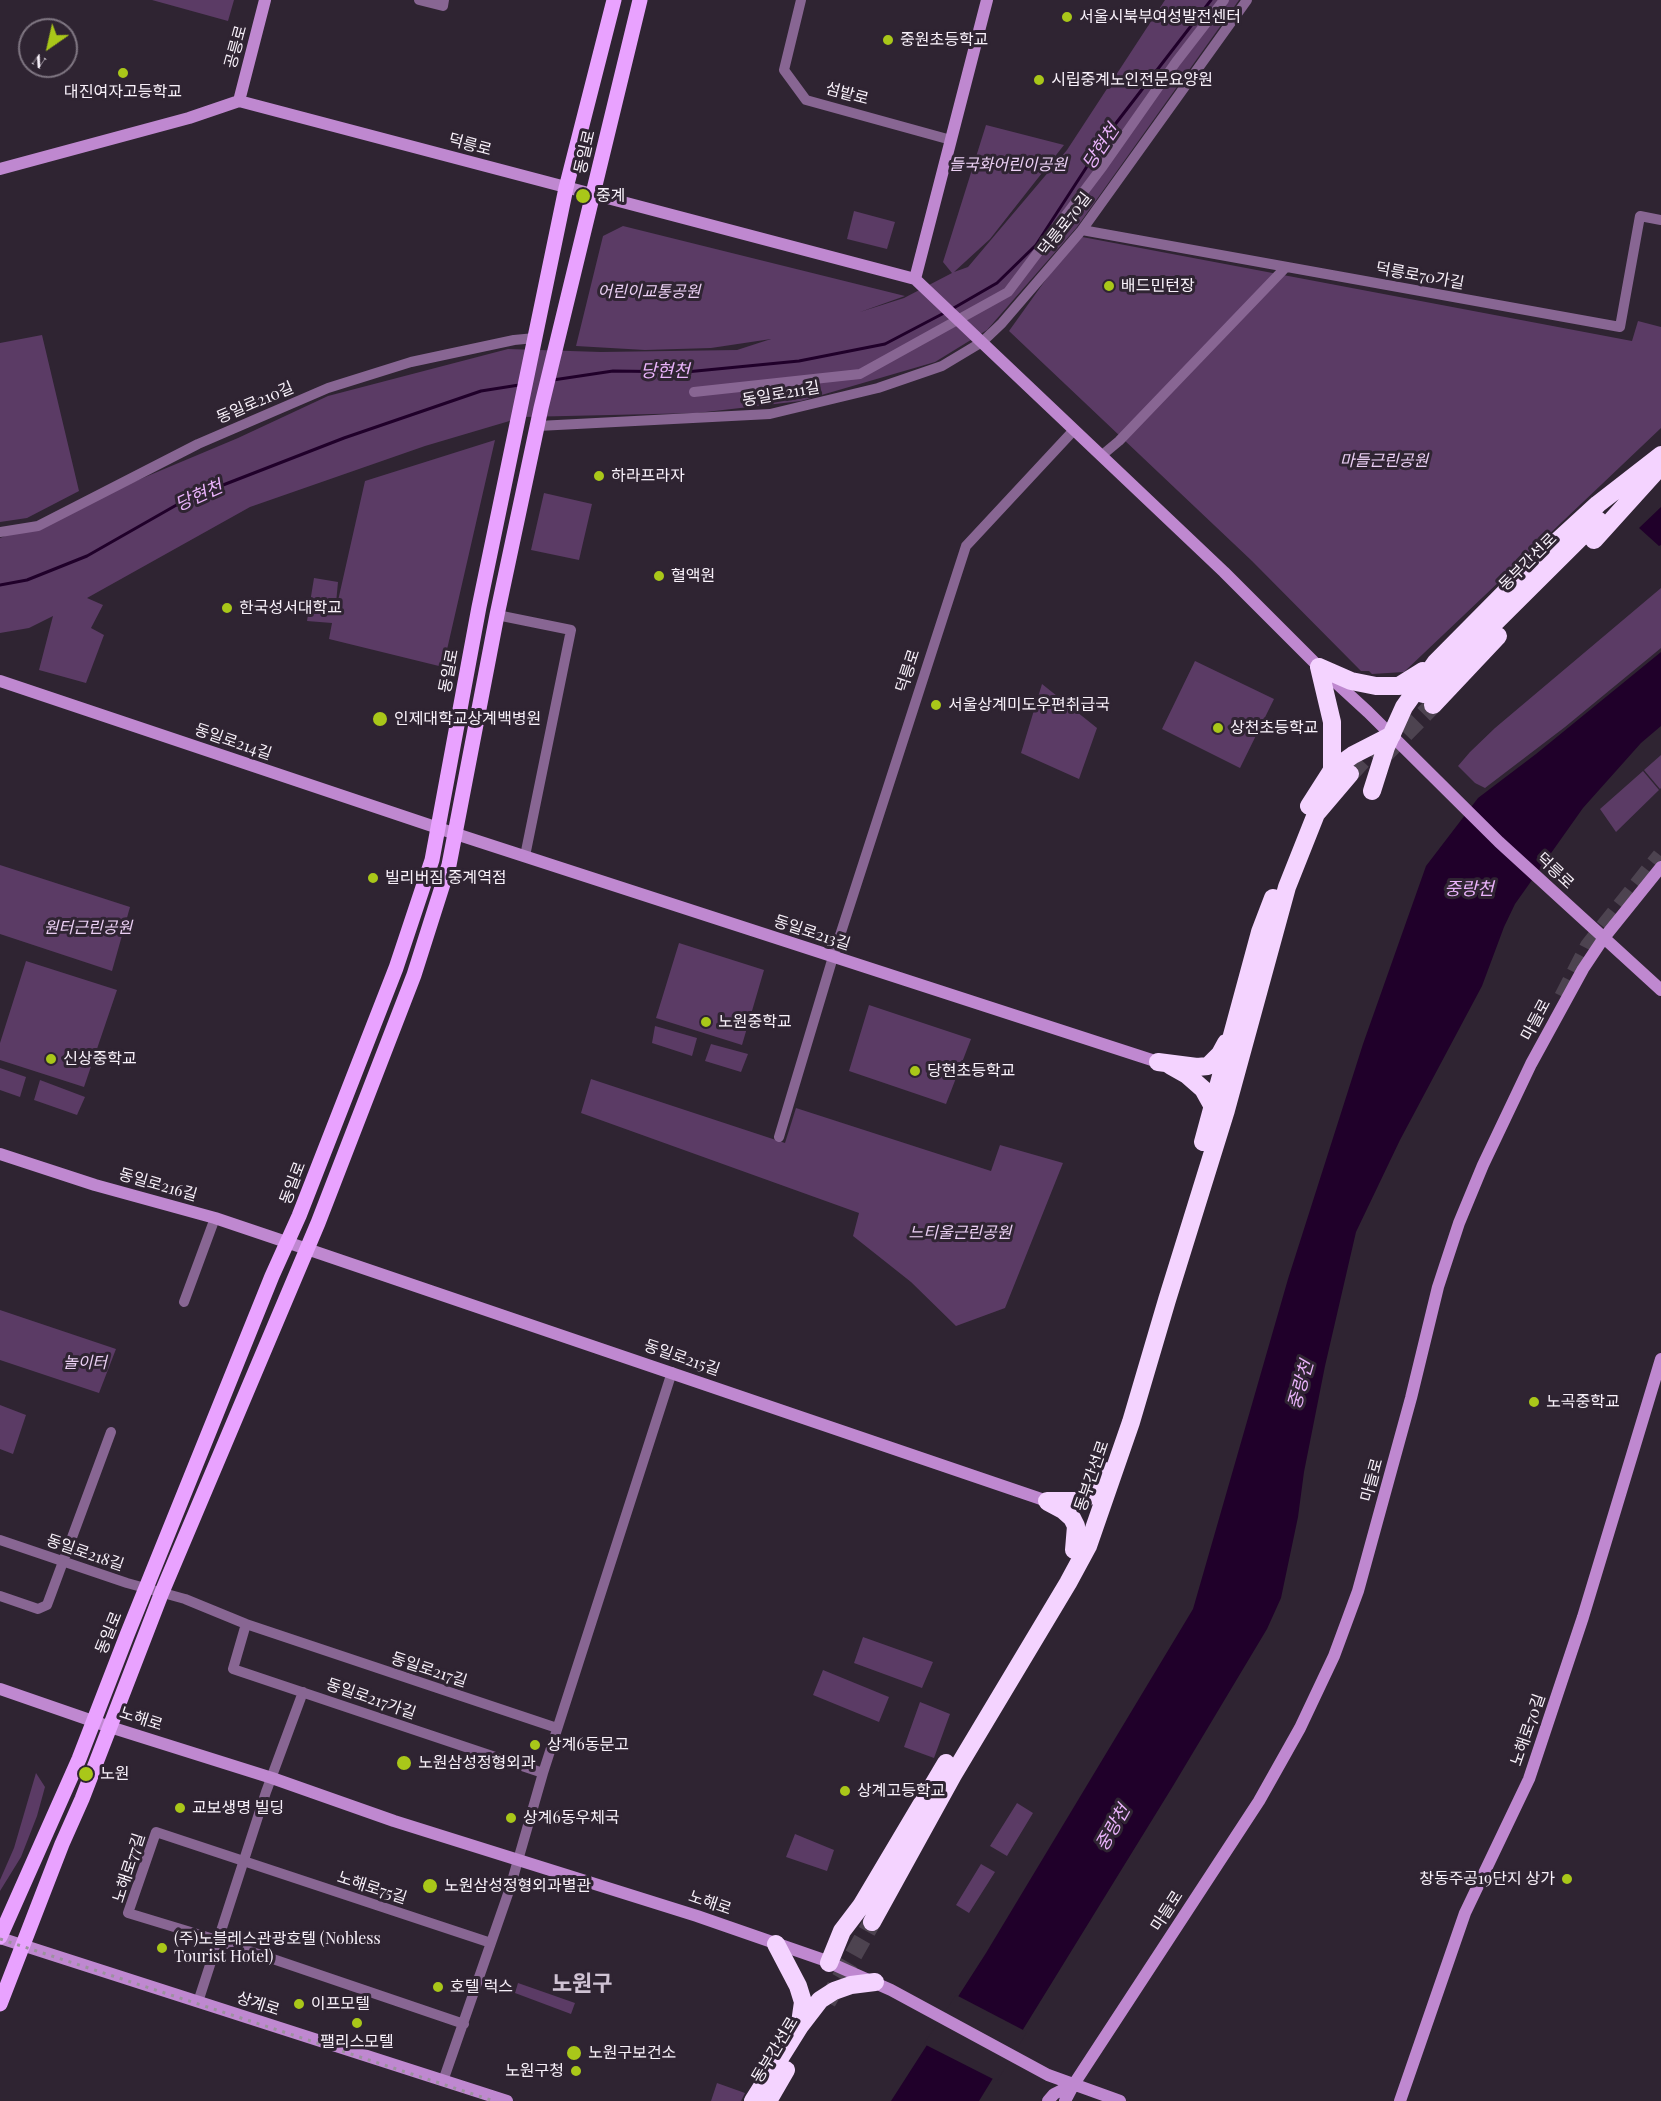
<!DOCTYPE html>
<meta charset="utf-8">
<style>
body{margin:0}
#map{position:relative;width:1661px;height:2101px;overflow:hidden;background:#2f2432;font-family:"Playfair Display",serif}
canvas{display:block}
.north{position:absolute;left:18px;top:18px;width:60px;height:60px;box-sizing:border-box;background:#2f2432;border:2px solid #7f7682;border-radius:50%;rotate:214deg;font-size:16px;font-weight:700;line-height:24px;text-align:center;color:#f8f1fa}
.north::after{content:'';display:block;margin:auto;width:21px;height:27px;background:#a9c719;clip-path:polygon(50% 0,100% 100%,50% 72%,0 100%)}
</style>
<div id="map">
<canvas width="1661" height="2101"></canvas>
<div class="north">N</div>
</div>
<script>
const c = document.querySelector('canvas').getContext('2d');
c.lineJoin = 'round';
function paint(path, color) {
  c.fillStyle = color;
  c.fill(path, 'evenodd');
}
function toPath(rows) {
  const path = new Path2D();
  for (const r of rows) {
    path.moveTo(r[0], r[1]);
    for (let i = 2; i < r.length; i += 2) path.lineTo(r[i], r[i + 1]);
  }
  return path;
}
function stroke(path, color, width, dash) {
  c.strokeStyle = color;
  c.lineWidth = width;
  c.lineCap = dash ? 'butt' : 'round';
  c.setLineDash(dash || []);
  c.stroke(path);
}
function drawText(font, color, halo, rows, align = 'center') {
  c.font = font + ' "Playfair Display","Noto Sans KR",serif';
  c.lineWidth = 6;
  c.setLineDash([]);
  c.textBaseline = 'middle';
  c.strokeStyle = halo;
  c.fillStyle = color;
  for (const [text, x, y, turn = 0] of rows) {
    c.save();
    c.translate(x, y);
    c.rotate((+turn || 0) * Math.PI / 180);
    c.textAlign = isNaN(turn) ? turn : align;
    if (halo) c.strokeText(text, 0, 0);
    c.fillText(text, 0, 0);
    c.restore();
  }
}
paint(toPath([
 [152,0,234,0,228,21],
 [1165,0,1239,0,1077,227,987,330,935,362,801,401,697,413,523,417,425,446,250,507,87,598,103,605,91,628,104,635,86,683,39,670,53,616,29,628,0,633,0,538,238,438,328,396,508,349,601,352,737,350,771,339,711,348,645,350,576,346,603,236,623,226,905,296,860,312,904,298,952,273,943,262,986,125,1064,145,990,239,954,272,968,267,1067,150],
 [854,211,895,222,887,249,847,239],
 [1077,236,1632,341,1638,321,1661,327,1661,428,1404,672,1372,674,1369,671,1361,671,1252,561,1009,331],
 [42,335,79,491,27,518,0,522,0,343],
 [495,440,443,667,329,639,332,623,307,621,314,578,338,582,335,614,365,481],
 [544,493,592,504,579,560,531,550],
 [1661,588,1661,648,1565,727,1485,788,1475,783,1458,766,1470,752,1495,728],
 [1195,661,1274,699,1240,768,1162,729],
 [1042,684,1097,728,1079,779,1021,753],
 [1661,755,1661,788,1660,789,1644,770],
 [1643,771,1659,790,1616,832,1600,809],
 [0,865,130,907,112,971,0,934],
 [679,943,764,970,742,1045,656,1018],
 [26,961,117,990,84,1087,0,1060,0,1043],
 [869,1005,971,1039,946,1104,849,1071],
 [655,1026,697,1038,692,1056,652,1043],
 [711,1044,748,1054,741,1072,705,1061],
 [0,1068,26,1077,20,1097,0,1090],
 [591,1079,785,1143,796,1108,991,1171,1000,1145,1063,1163,1005,1308,956,1326,911,1282,853,1236,859,1213,581,1113],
 [40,1080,85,1097,77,1115,34,1100],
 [0,1310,116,1349,99,1393,0,1360],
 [0,1405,26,1415,13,1454,0,1449],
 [863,1637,933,1662,922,1688,854,1663],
 [823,1670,889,1697,879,1722,813,1695],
 [920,1702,950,1714,934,1758,904,1747],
 [36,1773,45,1787,37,1816,21,1857,0,1891,0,1880,14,1848],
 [1017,1803,1033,1813,1007,1856,990,1846],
 [795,1834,834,1850,827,1871,786,1857],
 [981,1864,995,1872,969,1913,956,1905],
 [518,1983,575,2003,571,2014,515,1993],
 [717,2083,745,2093,741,2101,711,2101]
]), '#5b3b65');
paint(toPath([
 [1661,507,1661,545,1659,546,1639,528],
 [1661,652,1661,726,1641,743,1583,808,1515,904,1504,927,1482,986,1400,1140,1356,1232,1325,1366,1304,1472,1298,1517,1281,1598,1267,1629,1173,1786,979,2101,891,2101,986,1953,1193,1609,1288,1279,1363,1044,1426,866,1478,798,1536,754]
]), '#20002a');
paint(toPath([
 [956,1995,1027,2032,997,2081,924,2044]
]), '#2f2432');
stroke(toPath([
 [952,309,997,283,1036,245,1110,131,1211,0],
 [553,380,613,371,686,372,799,361,885,344,946,312],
 [0,585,27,580,87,556,187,499,344,438,481,391,519,385]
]), '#20002a', 3);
stroke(toPath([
 [1386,753,1433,705],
 [1350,774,1379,742],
 [1563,997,1589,946,1661,856],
 [827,2002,872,1922]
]), '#4d4350', 18, [18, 9]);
stroke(toPath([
 [419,0,443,6,444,0],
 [801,0,784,70,806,100,951,140],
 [1082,230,1620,327,1640,216,1661,220],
 [694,392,860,374,1008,292,1103,166,1176,62,1224,0],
 [538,426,770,414,878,388,942,366,982,342,1002,323,1082,230,1247,0],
 [1101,456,1119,441,1286,267],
 [0,532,38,526,198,444,328,388,411,362,514,340,535,338],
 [497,615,571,630,525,856],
 [779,1137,833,957,966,546,1074,430],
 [184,1302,215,1218],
 [0,1540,127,1583,185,1599,246,1624,557,1728],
 [0,1596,38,1609,47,1605,111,1432],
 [246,1624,233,1669,543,1773],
 [198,2002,266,1792,303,1692],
 [464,2024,217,1940,128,1913,156,1832,491,1943],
 [443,2081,510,1888,543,1773,672,1372]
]), '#886693', 10);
stroke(toPath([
 [239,101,265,0],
 [0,169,189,118,239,101,915,279,1224,572,1319,667,1368,712,1499,842,1661,990],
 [915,279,987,0],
 [0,681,456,834,1158,1062],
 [0,1154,95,1185,215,1218,307,1249,1047,1501],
 [0,1689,110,1727,272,1778,394,1821,697,1916,821,1959,891,1990,1048,2075,1120,2101],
 [0,1938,507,2101],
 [1048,2101,1054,2094,1074,2084],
 [1065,2101,1074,2084,1259,1801,1300,1728,1334,1656,1358,1591,1411,1398,1438,1287,1459,1223,1483,1165,1531,1064,1583,969,1603,939,1661,867],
 [1400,2101,1465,1913,1529,1779,1583,1617,1661,1359]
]), '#bf88d0', 12);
stroke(toPath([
 [0,1937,79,1759,127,1635,272,1276,299,1216,396,968,432,860,479,607,566,188,614,0],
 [0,2004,62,1844,82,1799,162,1592,318,1223,414,975,449,865,497,615,541,408,640,0]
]), '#e9a2ff', 15);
stroke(toPath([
 [1594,540,1660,467],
 [1319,667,1351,681,1376,686,1399,686,1423,671],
 [1319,667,1332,722,1332,770],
 [1423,694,1598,520],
 [1433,705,1498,636],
 [1372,791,1386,747,1404,707,1436,662,1538,559,1598,504,1661,455],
 [1309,806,1332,770,1353,755,1392,735],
 [1158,1062,1197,1067,1208,1066,1220,1054,1226,1043],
 [1171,1066,1187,1075,1203,1089,1213,1107],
 [1203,1142,1260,932,1273,898],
 [1047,1501,1082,1501,1098,1489,1108,1471],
 [1048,1502,1063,1510,1072,1518,1076,1526,1074,1550],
 [872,1922,953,1775,1068,1583,1088,1546,1131,1422,1167,1300,1226,1110,1287,887,1316,814,1350,774],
 [776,1944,798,1986,803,2002,800,2023],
 [829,1963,842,1931,861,1906,946,1763],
 [753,2101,800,2026,820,2000,834,1991,851,1985,875,1982],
 [768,2101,786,2070]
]), '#f4d3ff', 18);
stroke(toPath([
 [0,1939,494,2101]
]), '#9b929d', 3, [3, 6]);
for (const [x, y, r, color] of [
 [1067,17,6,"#a9c719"],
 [888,40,6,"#a9c719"],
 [123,73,6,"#a9c719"],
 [1039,80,6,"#a9c719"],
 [583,196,8,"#a9c719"],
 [1109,286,6,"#a9c719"],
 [599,476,6,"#a9c719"],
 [659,576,6,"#a9c719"],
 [227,608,6,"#a9c719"],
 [936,705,6,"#a9c719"],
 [380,719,8,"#a9c719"],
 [1218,728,6,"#a9c719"],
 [373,878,6,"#a9c719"],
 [706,1022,6,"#a9c719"],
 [51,1059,6,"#a9c719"],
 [915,1071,6,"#a9c719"],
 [1534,1402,6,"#a9c719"],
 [535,1745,6,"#a9c719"],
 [404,1763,8,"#a9c719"],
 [86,1774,8,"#a9c719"],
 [845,1791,6,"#a9c719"],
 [180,1808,6,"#a9c719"],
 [511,1818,6,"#a9c719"],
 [1567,1879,6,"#a9c719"],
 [430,1886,8,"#a9c719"],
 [162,1948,6,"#a9c719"],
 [438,1987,6,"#a9c719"],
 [299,2004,6,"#a9c719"],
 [357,2023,6,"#a9c719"],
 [574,2053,8,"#a9c719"],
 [576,2071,6,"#a9c719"]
]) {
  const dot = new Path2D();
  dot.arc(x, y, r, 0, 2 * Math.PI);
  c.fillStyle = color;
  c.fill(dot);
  stroke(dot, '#2f2432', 2);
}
drawText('16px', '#f8f1fa', '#2f2432', [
 ["서울시북부여성발전센터",1079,17],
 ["중원초등학교",900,40],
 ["시립중계노인전문요양원",1051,80],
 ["대진여자고등학교",123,92,"center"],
 ["중계",596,196],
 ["배드민턴장",1121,286],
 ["하라프라자",611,476],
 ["혈액원",671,576],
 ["한국성서대학교",239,608],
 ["서울상계미도우편취급국",948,705],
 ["인제대학교상계백병원",394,719],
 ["상천초등학교",1230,728],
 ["빌리버짐 중계역점",385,878],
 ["노원중학교",718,1022],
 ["신상중학교",63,1059],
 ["당현초등학교",927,1071],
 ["노곡중학교",1546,1402],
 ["상계6동문고",547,1745],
 ["노원삼성정형외과",418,1763],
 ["노원",100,1774],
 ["상계고등학교",857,1791],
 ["교보생명 빌딩",192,1808],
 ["상계6동우체국",523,1818],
 ["창동주공19단지 상가",1555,1879,"right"],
 ["노원삼성정형외과별관",444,1886],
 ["(주)노블레스관광호텔 (Nobless",174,1939],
 ["Tourist Hotel)",174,1957],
 ["호텔 럭스",450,1987],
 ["이프모텔",311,2004],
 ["팰리스모텔",357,2042,"center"],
 ["노원구보건소",588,2053],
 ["노원구청",564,2071,"right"]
], 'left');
drawText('16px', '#f8f1fa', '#2f2432', [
 ["공릉로",236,47,-75],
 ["섬밭로",847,94,15],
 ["덕릉로",470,145,15],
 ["동일로",585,152,-77],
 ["덕릉로70길",1065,224,-52],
 ["덕릉로70가길",1420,276,10],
 ["동일로211길",781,394,-10],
 ["동일로210길",255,403,-23],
 ["동부간선로",1528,562,-45],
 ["동일로",449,671,-79],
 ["덕릉로",908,671,-72],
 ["동일로214길",233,742,19],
 ["덕릉로",1555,871,43],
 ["동일로213길",812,933,18],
 ["마들로",1536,1020,-62],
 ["동일로",293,1183,-69],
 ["동일로216길",158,1185,16],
 ["동일로215길",682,1358,19],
 ["동부간선로",1092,1476,-71],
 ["마들로",1372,1480,-75],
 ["동일로218길",85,1553,19],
 ["동일로",109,1633,-68],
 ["동일로217길",429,1670,18],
 ["동일로217가길",371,1699,19],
 ["노해로",141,1719,18],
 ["노해로70길",1528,1730,-71],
 ["노해로77길",129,1868,-72],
 ["노해로75길",372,1888,18],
 ["노해로",710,1903,19],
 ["마들로",1167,1911,-57],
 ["상계로",258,2004,18],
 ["동부간선로",775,2050,-59]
]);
drawText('italic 16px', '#ebd0f4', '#2f2432', [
 ["들국화어린이공원",1008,165],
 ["어린이교통공원",649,292],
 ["마들근린공원",1384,461],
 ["원터근린공원",88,928],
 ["느티울근린공원",960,1233],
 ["놀이터",85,1363]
]);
drawText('italic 18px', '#eab3fb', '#2f2432', [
 ["당현천",1101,147,-56],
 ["당현천",665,371],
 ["당현천",199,496,-24],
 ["중랑천",1469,889],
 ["중랑천",1301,1385,-74],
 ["중랑천",1113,1828,-60]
]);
drawText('bold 22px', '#d0c3d4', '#2f2432', [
 ["노원구",582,1984]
]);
</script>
